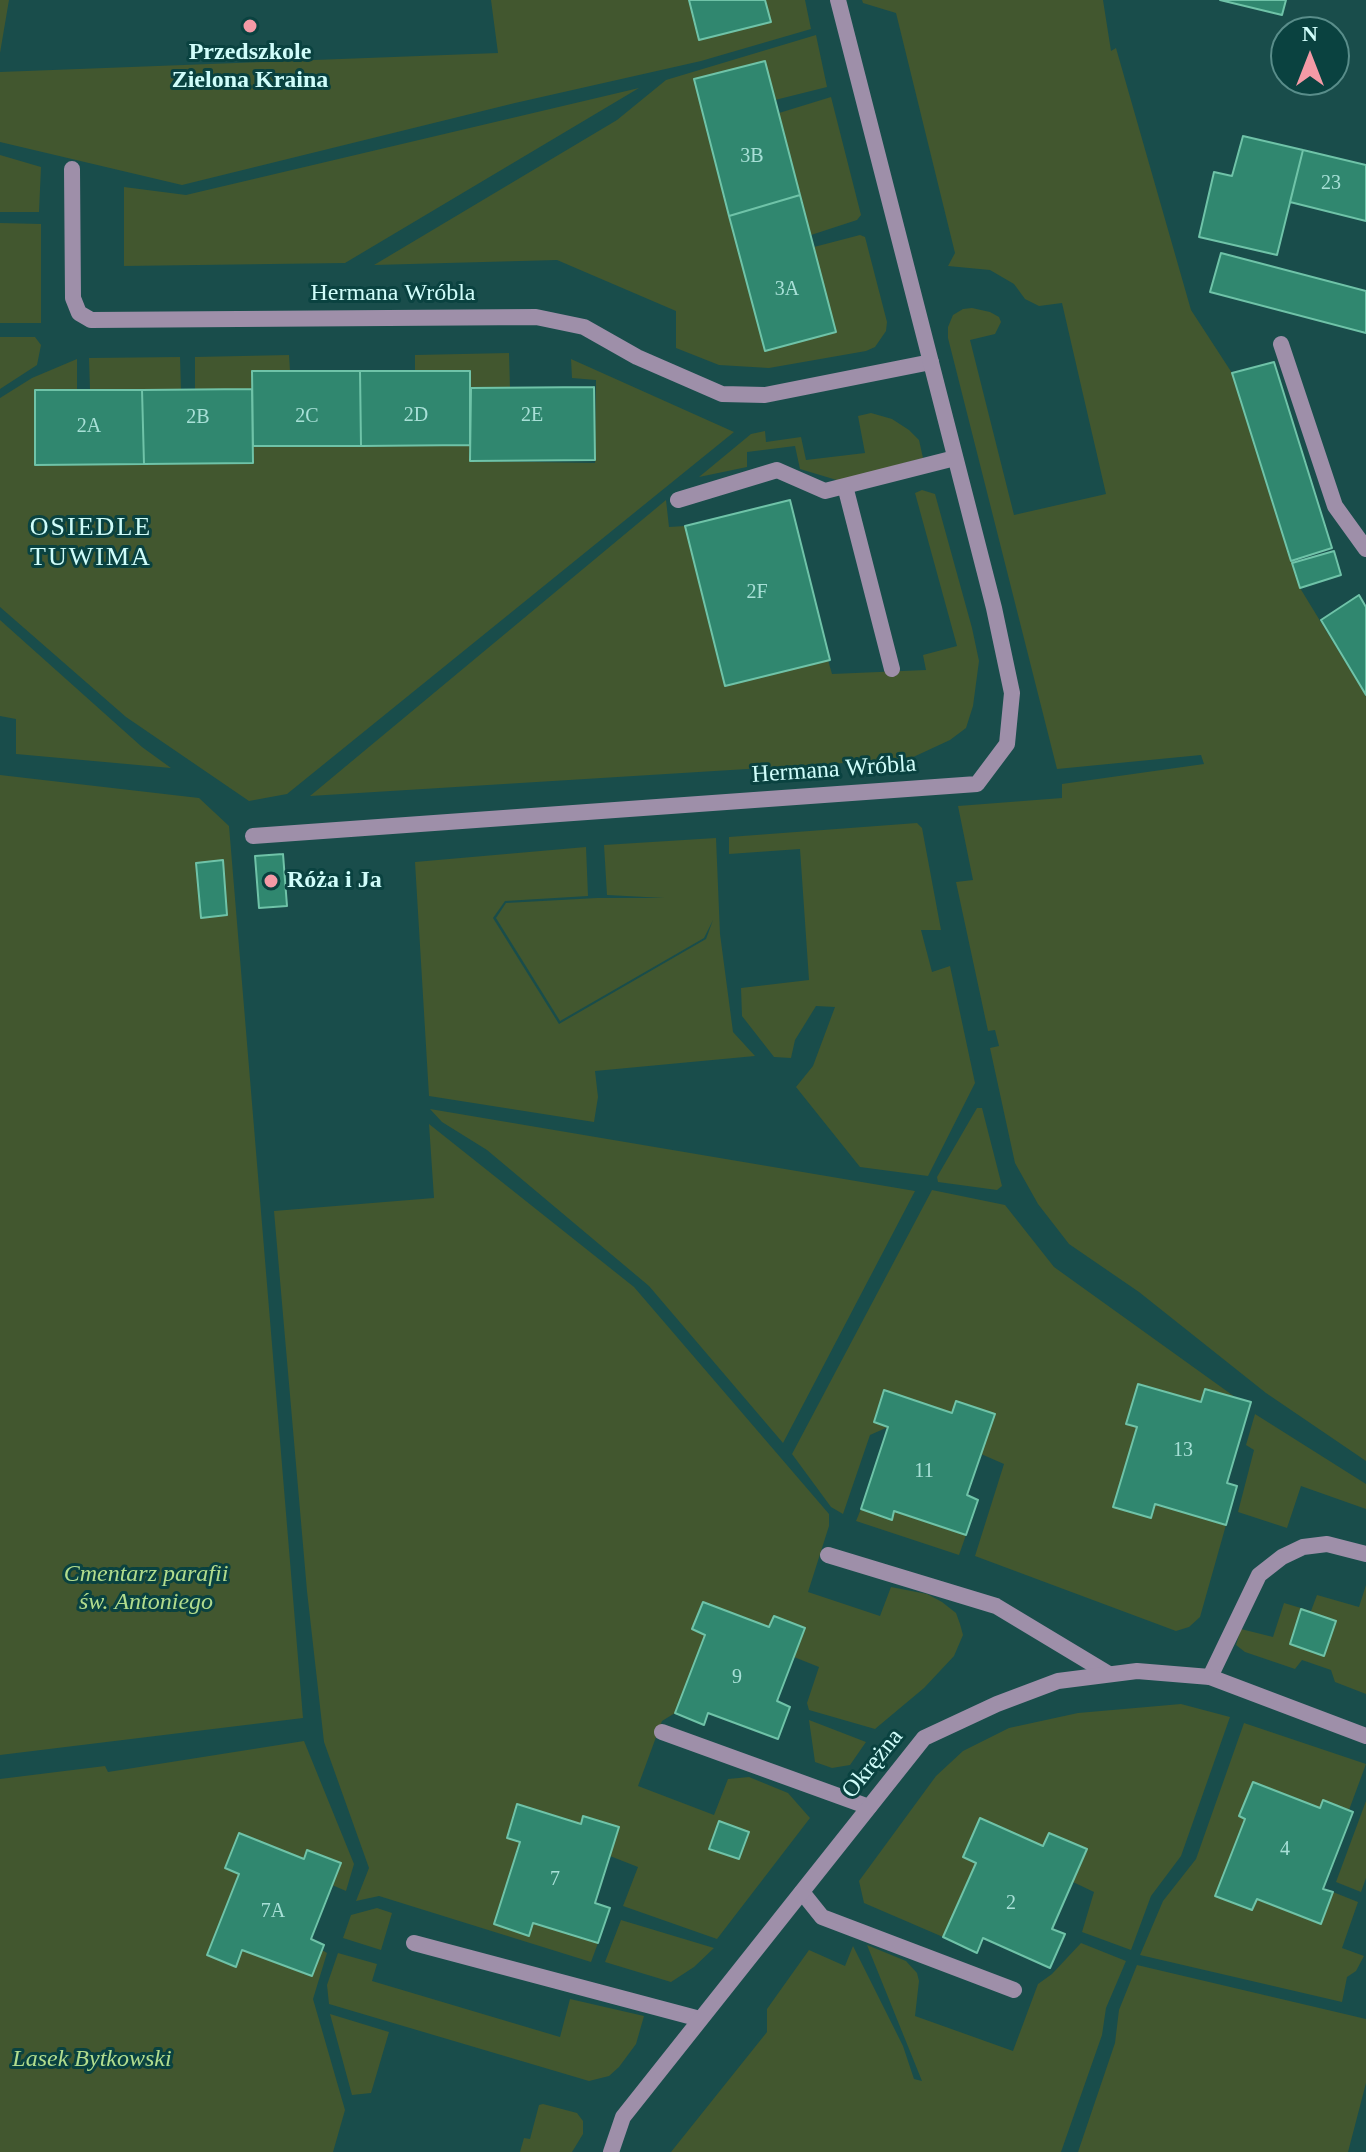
<!DOCTYPE html>
<meta charset="utf-8">
<style>
body{margin:0}
#map{position:relative;width:1366px;height:2152px;overflow:hidden;background:#194d4b;font-family:Georgia,serif}
canvas{display:block}
.north{position:absolute;left:1270px;top:16px;width:80px;height:80px;box-sizing:border-box;background:#0a4240;border:2px solid #598d8a;border-radius:50%;rotate:0deg;font-size:22px;font-weight:700;line-height:32px;text-align:center;color:#d0fdfa}
.north::after{content:'';display:block;margin:auto;width:28px;height:36px;background:#f49aa6;clip-path:polygon(50% 0,100% 100%,50% 72%,0 100%)}
</style>
<div id="map">
<canvas width="1366" height="2152"></canvas>
<div class="north">N</div>
</div>
<script>
const c = document.querySelector('canvas').getContext('2d');
c.lineJoin = 'round';
function paint(path, color) {
  c.fillStyle = color;
  c.fill(path, 'evenodd');
}
function toPath(rows) {
  const path = new Path2D();
  for (const r of rows) {
    path.moveTo(r[0], r[1]);
    for (let i = 2; i < r.length; i += 2) path.lineTo(r[i], r[i + 1]);
  }
  return path;
}
function stroke(path, color, width, dash) {
  c.strokeStyle = color;
  c.lineWidth = width;
  c.lineCap = dash ? 'butt' : 'round';
  c.setLineDash(dash || []);
  c.stroke(path);
}
function drawText(font, color, halo, rows, align = 'center') {
  c.font = font + ' Georgia,serif';
  c.lineWidth = 6;
  c.setLineDash([]);
  c.textBaseline = 'middle';
  c.strokeStyle = halo;
  c.fillStyle = color;
  for (const [text, x, y, turn = 0] of rows) {
    c.save();
    c.translate(x, y);
    c.rotate((+turn || 0) * Math.PI / 180);
    c.textAlign = isNaN(turn) ? turn : align;
    if (halo) c.strokeText(text, 0, 0);
    c.fillText(text, 0, 0);
    c.restore();
  }
}
paint(toPath([
 [0,0,9,0,0,53],
 [491,0,689,0,699,40,770,22,765,0,805,0,811,29,701,61,515,103,182,185,0,142,0,72,498,53],
 [862,0,1103,0,1111,51,1116,48,1191,310,1232,373,1300,588,1366,696,1366,1461,1266,1393,1139,1292,1069,1244,1038,1204,1015,1163,990,1048,999,1046,995,1030,988,1031,956,882,973,880,958,806,1062,798,1062,784,1204,764,1201,755,1057,769,948,338,948,327,953,315,963,309,972,308,990,312,999,317,1001,322,995,334,970,340,1014,515,1106,494,1062,303,1039,306,1025,299,1014,284,990,270,948,266,955,253,896,13,863,3],
 [816,35,827,87,775,100,765,61,694,80,765,351,836,332,814,247,860,235,865,237,887,322,886,331,875,347,866,351,769,368,719,365,676,348,676,311,557,260,374,265,617,120,666,80],
 [639,88,345,263,124,266,124,187,186,195],
 [831,97,861,215,857,220,811,235,779,113],
 [0,155,41,167,39,212,0,212],
 [0,223,41,224,41,323,0,323],
 [0,337,35,337,41,345,37,365,0,389],
 [509,353,510,388,471,388,470,371,415,371,415,355],
 [289,355,290,371,252,389,195,390,195,357],
 [180,357,181,390,90,390,89,358],
 [77,359,77,390,35,391,36,465,252,463,253,446,470,445,471,461,595,463,596,380,572,378,571,359,734,432,287,794,249,801,126,717,0,607,0,398,32,378],
 [871,413,892,419,909,430,919,440,923,458,840,481,800,469,795,446,747,452,747,467,699,477,751,434,765,431,766,442,801,437,806,460,865,453,858,416],
 [922,490,935,494,972,628,979,661,973,706,966,728,950,740,909,759,310,796,666,500,669,527,685,526,725,686,828,660,832,674,926,670,923,655,957,646,915,493],
 [0,620,142,747,171,768,16,754,16,719,0,716],
 [0,775,199,798,229,826,303,1718,0,1755],
 [917,823,922,828,941,930,921,930,932,972,950,966,975,1083,928,1176,860,1167,796,1087,813,1066,835,1007,816,1006,795,1040,791,1058,774,1057,742,1016,741,988,809,980,800,849,729,854,729,837],
 [716,838,720,934,733,1032,755,1056,595,1071,598,1097,594,1122,429,1096,415,862,586,847,588,896,505,901,493,918,559,1024,706,939,713,920,704,938,560,1021,496,918,506,903,597,898,664,898,607,895,604,845],
 [977,1108,982,1108,1002,1186,997,1190,938,1182,937,1177],
 [430,1109,915,1191,783,1443,649,1286,487,1150,442,1122],
 [429,1124,634,1287,829,1514,829,1526,808,1592,880,1616,891,1587,927,1594,942,1602,956,1613,960,1624,963,1635,954,1656,924,1688,875,1729,809,1710,807,1703,819,1667,794,1657,805,1628,774,1616,769,1627,702,1602,692,1629,705,1635,675,1713,662,1721,638,1786,714,1815,728,1779,749,1777,788,1793,810,1818,717,1939,623,1906,638,1867,610,1856,619,1827,584,1816,581,1824,517,1804,507,1837,520,1842,494,1924,528,1936,533,1923,598,1943,591,1962,379,1896,356,1901,369,1868,324,1742,307,1591,274,1211,434,1198],
 [932,1190,1005,1205,1054,1267,1235,1397,1205,1389,1201,1402,1138,1384,1126,1423,1137,1427,1113,1507,1151,1518,1155,1504,1226,1525,1200,1617,1189,1627,1176,1631,975,1556,1004,1464,981,1454,994,1414,956,1401,952,1413,884,1390,874,1422,888,1427,870,1435,843,1514,831,1507,792,1454],
 [1255,1414,1366,1484,1366,1509,1301,1486,1287,1528,1238,1512,1254,1450,1246,1445],
 [861,1509,891,1520,894,1511,966,1535,959,1555,856,1521],
 [1366,1585,1366,1694,1335,1682,1331,1670,1302,1660,1295,1669,1245,1652,1236,1645,1241,1629,1273,1637,1284,1603,1311,1611,1317,1595,1359,1607],
 [1181,1704,1230,1717,1181,1856,1151,1896,1131,1950,1082,1932,1094,1892,1073,1882,1087,1850,1050,1833,1043,1846,980,1818,963,1857,976,1863,943,1937,864,1903,859,1881,936,1776,963,1751,1009,1728,1078,1713],
 [809,1720,866,1742,850,1765,832,1768,815,1762],
 [1244,1723,1366,1764,1349,1810,1324,1801,1320,1808,1253,1782,1239,1816,1245,1819,1215,1896,1252,1910,1257,1899,1320,1924,1333,1892,1358,1902,1342,1948,1364,1956,1356,1971,1347,1977,1342,2002,1140,1955,1163,1901,1196,1859],
 [304,1741,354,1864,346,1891,332,1885,340,1863,307,1850,304,1859,239,1834,225,1868,239,1874,207,1955,236,1966,242,1950,311,1976,322,1950,327,1953,313,1999,345,2110,333,2152,0,2152,0,1779,105,1766,108,1772],
 [1366,1801,1366,1878,1361,1892,1336,1882],
 [377,1908,392,1913,381,1950,343,1938,351,1915],
 [621,1920,714,1948,694,1967,671,1982,605,1962],
 [1081,1943,1126,1961,1106,2008,1102,2035,1061,2152,671,2152,767,2032,767,2009,809,1950,845,1966,853,1946,903,2046,914,2079,922,2081,867,1945,906,1961,917,1973,919,1981,915,2016,1013,2051,1038,1984,1052,1974],
 [338,1953,377,1964,372,1981,560,2037,570,1999,644,2016,636,2044,619,2067,609,2076,589,2081,329,2004,327,1985],
 [1137,1965,1366,2019,1366,2083,1348,2152,1078,2152,1115,2043,1119,2010],
 [330,2014,389,2032,371,2093,352,2095],
 [543,2104,577,2113,583,2121,583,2134,572,2152,520,2152,524,2138,530,2139,539,2105]
]), '#42572f');
const building = toPath([
 [689,0,765,0,771,22,699,40,689,0],
 [1220,0,1286,0,1282,15,1220,0],
 [765,61,800,195,729,216,694,79,765,61],
 [1243,136,1303,150,1277,255,1199,237,1214,172,1232,176,1243,136],
 [1303,150,1366,165,1366,221,1290,202,1303,150],
 [800,195,836,332,765,351,729,216,800,195],
 [1221,253,1366,291,1366,333,1210,292,1221,253],
 [1274,362,1332,548,1291,561,1232,373,1274,362],
 [252,371,360,371,361,446,253,446,252,371],
 [360,371,470,371,470,445,361,446,360,371],
 [594,387,595,460,470,461,471,388,594,387],
 [252,389,253,463,144,464,142,390,252,389],
 [35,390,142,390,144,464,35,465,35,390],
 [790,500,830,660,725,686,685,526,790,500],
 [1334,551,1341,575,1300,588,1292,563,1334,551],
 [1359,595,1366,607,1366,695,1321,620,1359,595],
 [283,854,287,906,259,908,255,856,283,854],
 [223,860,227,915,201,918,196,863,223,860],
 [1138,1384,1201,1402,1205,1389,1251,1402,1227,1483,1237,1486,1226,1525,1155,1504,1151,1518,1113,1507,1137,1427,1126,1424,1138,1384],
 [884,1390,952,1413,956,1401,995,1414,967,1495,978,1500,966,1535,894,1511,892,1520,861,1509,888,1427,874,1422,884,1390],
 [703,1602,769,1627,774,1616,805,1628,777,1701,790,1707,778,1739,708,1713,704,1725,675,1713,705,1635,692,1629,703,1602],
 [1301,1609,1336,1621,1324,1656,1290,1644,1301,1609],
 [1253,1782,1320,1808,1323,1800,1353,1812,1323,1889,1333,1892,1321,1924,1257,1899,1252,1910,1215,1896,1245,1819,1239,1816,1253,1782],
 [517,1804,581,1824,583,1816,619,1827,595,1903,610,1908,598,1943,533,1923,529,1936,494,1924,520,1842,507,1838,517,1804],
 [980,1818,1043,1846,1049,1833,1087,1849,1052,1929,1065,1934,1050,1968,983,1938,977,1953,943,1937,976,1863,963,1857,980,1818],
 [719,1821,749,1832,739,1859,709,1849,719,1821],
 [239,1833,304,1859,307,1850,341,1863,311,1939,324,1945,312,1976,242,1950,236,1967,207,1955,239,1874,225,1868,239,1833]
]);
paint(building, '#30876f');
stroke(building, '#6fc3a8', 2);
stroke(toPath([
 [72,169,73,298,79,313,91,320,536,317,584,327,637,357,722,394,765,395,931,362],
 [1281,344,1335,506,1366,549],
 [845,486,892,669],
 [678,500,777,470,825,491,955,458],
 [828,1555,996,1606,1109,1674],
 [1210,1677,1259,1575,1282,1557,1303,1547,1327,1544,1366,1554],
 [662,1732,869,1807],
 [802,1892,822,1917,1014,1990],
 [414,1943,700,2019]
]), '#9e8fa9', 16);
stroke(toPath([
 [253,836,977,784,1007,744,1012,693,994,608,838,0],
 [611,2152,623,2117,924,1738,997,1704,1058,1681,1137,1671,1210,1677,1366,1736]
]), '#9e8fa9', 16);
for (const [x, y, r, color] of [
 [250,26,8,"#f49aa6"],
 [271,881,8,"#f49aa6"]
]) {
  const dot = new Path2D();
  dot.arc(x, y, r, 0, 2 * Math.PI);
  c.fillStyle = color;
  c.fill(dot);
  stroke(dot, '#0a4240', 3);
}
drawText('20px', '#a8e0d7', null, [
 ["3B",752,157],
 ["23",1331,184],
 ["3A",787,290],
 ["2D",416,416],
 ["2E",532,416],
 ["2C",307,417],
 ["2B",198,418],
 ["2A",89,427],
 ["2F",757,593],
 ["13",1183,1451],
 ["11",924,1472],
 ["9",737,1678],
 ["4",1285,1850],
 ["7",555,1880],
 ["2",1011,1904],
 ["7A",273,1912]
]);
drawText('bold 24px', '#d0fdfa', '#0a4240', [
 ["Przedszkole",250,53],
 ["Zielona Kraina",250,81],
 ["Róża i Ja",287,881,"left"]
]);
drawText('24px', '#d0fdfa', '#0a4240', [
 ["Hermana Wróbla",393,294],
 ["Hermana Wróbla",834,770,-4],
 ["Okrężna",873,1764,-51]
]);
drawText('italic 24px', '#b2dc8d', '#0a4240', [
 ["Cmentarz parafii",146,1575],
 ["św. Antoniego",146,1603],
 ["Lasek Bytkowski",92,2060]
]);
c.letterSpacing = '2px';
drawText('26px', '#d0fdfa', '#0a4240', [
 ["OSIEDLE",91,528],
 ["TUWIMA",91,558]
]);
c.letterSpacing = '0px';
</script>
